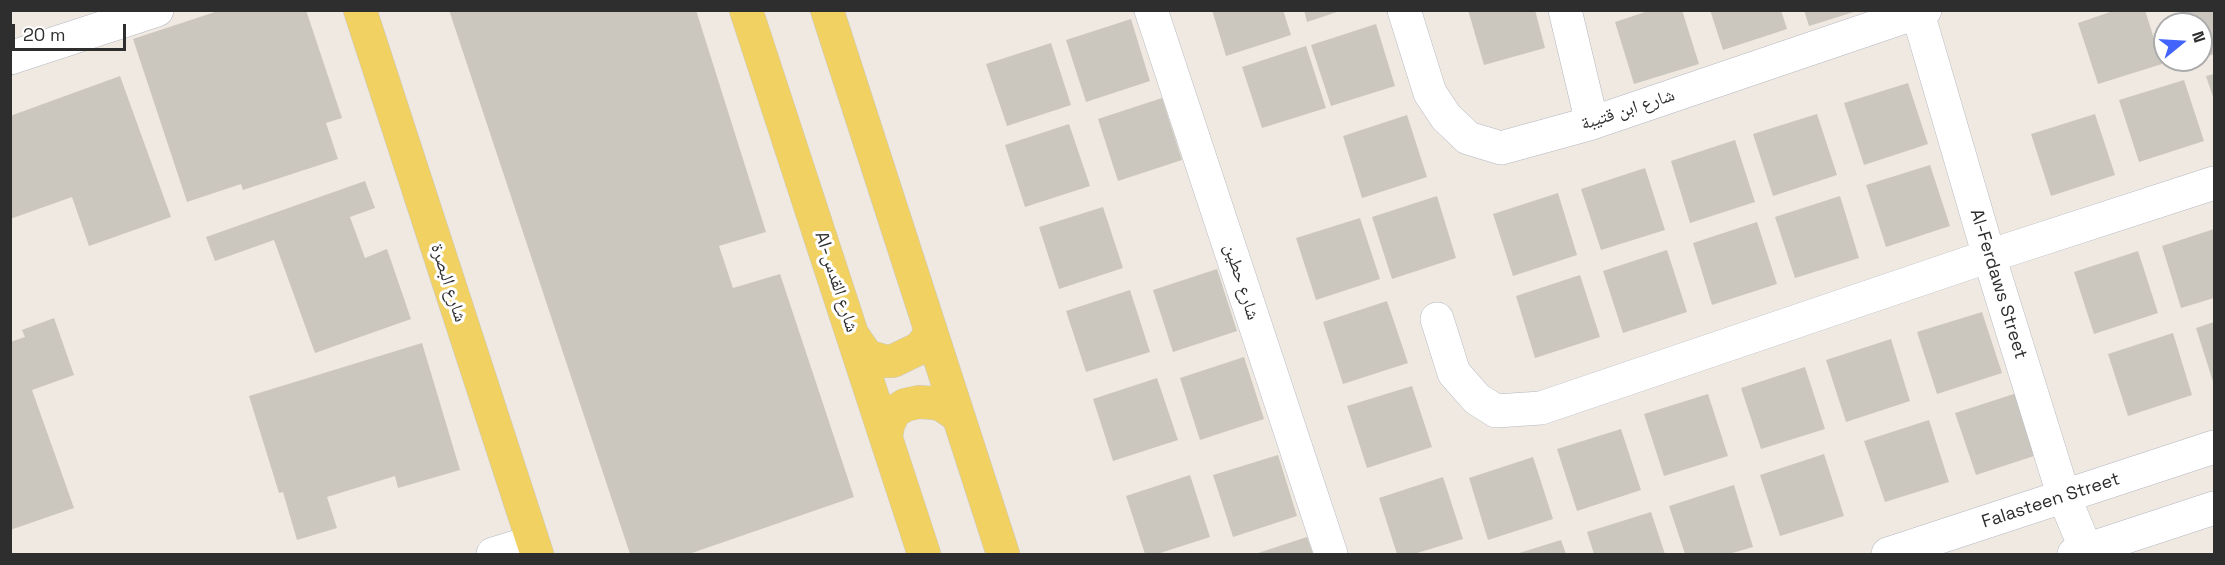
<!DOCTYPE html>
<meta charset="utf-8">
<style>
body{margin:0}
#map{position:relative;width:2225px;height:565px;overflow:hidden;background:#efe9e1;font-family:"Space Grotesk",sans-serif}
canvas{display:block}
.frame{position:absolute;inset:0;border:12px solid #2e2e2e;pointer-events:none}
.north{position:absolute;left:2153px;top:12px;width:60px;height:60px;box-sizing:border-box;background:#fff;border:2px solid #ababab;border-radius:50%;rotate:72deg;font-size:16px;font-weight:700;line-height:24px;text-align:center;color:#2e2e2e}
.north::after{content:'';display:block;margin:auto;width:21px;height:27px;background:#4264fb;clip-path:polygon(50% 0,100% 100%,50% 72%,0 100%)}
.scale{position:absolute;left:12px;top:24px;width:114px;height:27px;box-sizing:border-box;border:3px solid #2e2e2e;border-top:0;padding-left:8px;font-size:18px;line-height:21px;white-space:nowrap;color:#2e2e2e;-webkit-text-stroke:4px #fff;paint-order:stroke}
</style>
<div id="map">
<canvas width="2225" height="565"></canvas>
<div class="frame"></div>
<div class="north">N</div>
<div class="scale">20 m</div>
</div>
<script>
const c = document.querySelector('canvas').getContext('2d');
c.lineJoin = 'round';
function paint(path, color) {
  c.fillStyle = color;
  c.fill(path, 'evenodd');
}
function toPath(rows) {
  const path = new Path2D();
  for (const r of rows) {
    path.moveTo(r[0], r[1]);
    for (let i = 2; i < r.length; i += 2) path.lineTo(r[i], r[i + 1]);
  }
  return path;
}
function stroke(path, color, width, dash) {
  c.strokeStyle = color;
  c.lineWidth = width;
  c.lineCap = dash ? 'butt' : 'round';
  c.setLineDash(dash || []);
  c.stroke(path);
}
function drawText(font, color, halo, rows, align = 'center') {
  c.font = font + ' "Space Grotesk","Noto Naskh Arabic",sans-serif';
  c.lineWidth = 6;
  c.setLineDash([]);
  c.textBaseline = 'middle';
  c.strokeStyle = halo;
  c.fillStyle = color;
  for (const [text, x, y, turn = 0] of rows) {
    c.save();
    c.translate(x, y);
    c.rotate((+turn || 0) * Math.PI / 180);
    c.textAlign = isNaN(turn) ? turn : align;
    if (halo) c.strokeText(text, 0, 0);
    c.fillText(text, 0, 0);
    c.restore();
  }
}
paint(toPath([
 [221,10,306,10,342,118,326,123,338,159,243,190,241,184,187,202,133,39],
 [449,10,696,10,766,232,719,246,733,288,780,274,854,497,689,554,630,554],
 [1212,10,1283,10,1291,35,1226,56],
 [1304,10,1340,10,1340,11,1307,22],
 [1468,10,1535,10,1545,48,1484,65],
 [1651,10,1682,10,1699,64,1634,84,1615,22],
 [1710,10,1781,10,1787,29,1723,50],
 [1804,10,1857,10,1857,11,1809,26],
 [2116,10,2145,10,2162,64,2098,84,2078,23],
 [2180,10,2214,10,2214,54,2201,59,2201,24,2185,24],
 [1131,19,1150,81,1086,102,1066,40],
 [1376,24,1395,86,1331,106,1311,45],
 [1051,43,1071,105,1007,126,986,64],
 [1306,46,1326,108,1262,128,1242,67],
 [2214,74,2214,100,2206,76],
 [120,76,171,217,89,246,72,197,10,219,10,116],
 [2184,80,2204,141,2139,162,2119,100],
 [1908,83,1928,144,1864,165,1844,103],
 [1162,98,1182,160,1118,181,1098,119],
 [1817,114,1837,175,1773,196,1753,134],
 [2095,114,2115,175,2051,196,2031,134],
 [1407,115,1427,177,1362,198,1343,136],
 [1069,124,1090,186,1025,207,1005,145],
 [1735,140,1755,202,1690,223,1671,161],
 [1930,165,1950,226,1886,247,1866,185],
 [1645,168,1665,230,1601,250,1581,189],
 [365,181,375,208,350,217,365,258,387,249,411,319,315,353,274,240,215,261,206,237],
 [1558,193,1577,255,1513,276,1493,214],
 [1437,196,1456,258,1392,279,1372,217],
 [1840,196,1859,258,1795,278,1775,217],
 [1103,207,1123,268,1059,289,1039,227],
 [1360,218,1380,279,1316,300,1296,238],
 [1757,222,1777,284,1712,305,1693,243],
 [2214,229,2214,298,2181,308,2162,246],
 [1667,250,1687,312,1623,333,1603,271],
 [2138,251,2158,313,2094,334,2074,272],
 [1217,269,1237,331,1173,352,1153,290],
 [1580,275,1600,337,1535,358,1516,296],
 [1130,290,1150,352,1086,372,1066,311],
 [1387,301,1408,363,1343,384,1323,322],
 [1982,312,2002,373,1937,394,1917,332],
 [54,318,74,375,32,390,74,508,10,530,10,342,25,337,22,330],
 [2214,322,2214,385,2196,328],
 [2173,333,2192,395,2128,416,2108,354],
 [1891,339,1910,401,1846,422,1826,360],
 [422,343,460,470,398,488,395,476,327,497,337,528,297,540,283,492,279,493,249,396],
 [1244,357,1264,419,1200,440,1180,378],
 [1805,367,1825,429,1761,449,1741,388],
 [1157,378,1178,440,1113,461,1093,399],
 [1412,386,1432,447,1367,468,1347,406],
 [2020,392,2040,454,1976,475,1955,413],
 [1708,394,1728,456,1664,476,1644,414],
 [1929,420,1949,482,1885,502,1864,441],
 [1621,429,1641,490,1577,511,1557,449],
 [1824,454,1844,516,1780,536,1760,475],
 [1278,455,1297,516,1233,537,1213,475],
 [1533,457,1553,519,1488,540,1469,478],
 [1190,475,1210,537,1157,554,1145,554,1126,496],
 [1443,477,1463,539,1414,554,1397,554,1379,498],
 [1734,485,1753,547,1729,554,1685,554,1669,506],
 [1651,512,1665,554,1594,554,1587,532],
 [1307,537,1313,554,1255,554],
 [1561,540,1566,554,1516,554]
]), '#cbc7bf');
const minor = toPath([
 [1151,10,1331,554],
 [1404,10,1430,93,1446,117,1468,138,1501,148,1592,123,1925,10],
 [1565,10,1592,123],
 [1917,10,1989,256,2064,497,2088,554],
 [10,58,157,10],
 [1437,319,1454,373,1477,399,1496,411,1541,408,1989,256,2214,183],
 [493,554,532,542],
 [1888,554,2214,447],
 [2074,554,2214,508]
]);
const major = toPath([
 [360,10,537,554],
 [746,10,924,554],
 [827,10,1003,554],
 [854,337,867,356,884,361,893,361,920,348,927,339,930,328],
 [886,437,888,425,894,412,905,405,919,402,933,403,942,405,958,416]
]);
stroke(minor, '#b4b7c1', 34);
stroke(major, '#c9c9c9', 34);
stroke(minor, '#fff', 33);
stroke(major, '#f2d163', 33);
drawText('18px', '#2e2e2e', '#fff', [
 ["شارع ابن قتيبة",1628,110,-18],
 ["Al-شارع القدس",836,282,72],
 ["شارع حطين",1241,282,72],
 ["شارع البصرة",448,283,72],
 ["Al-Ferdaws Street",1998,284,73],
 ["Falasteen Street",2051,501,-18]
]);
</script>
